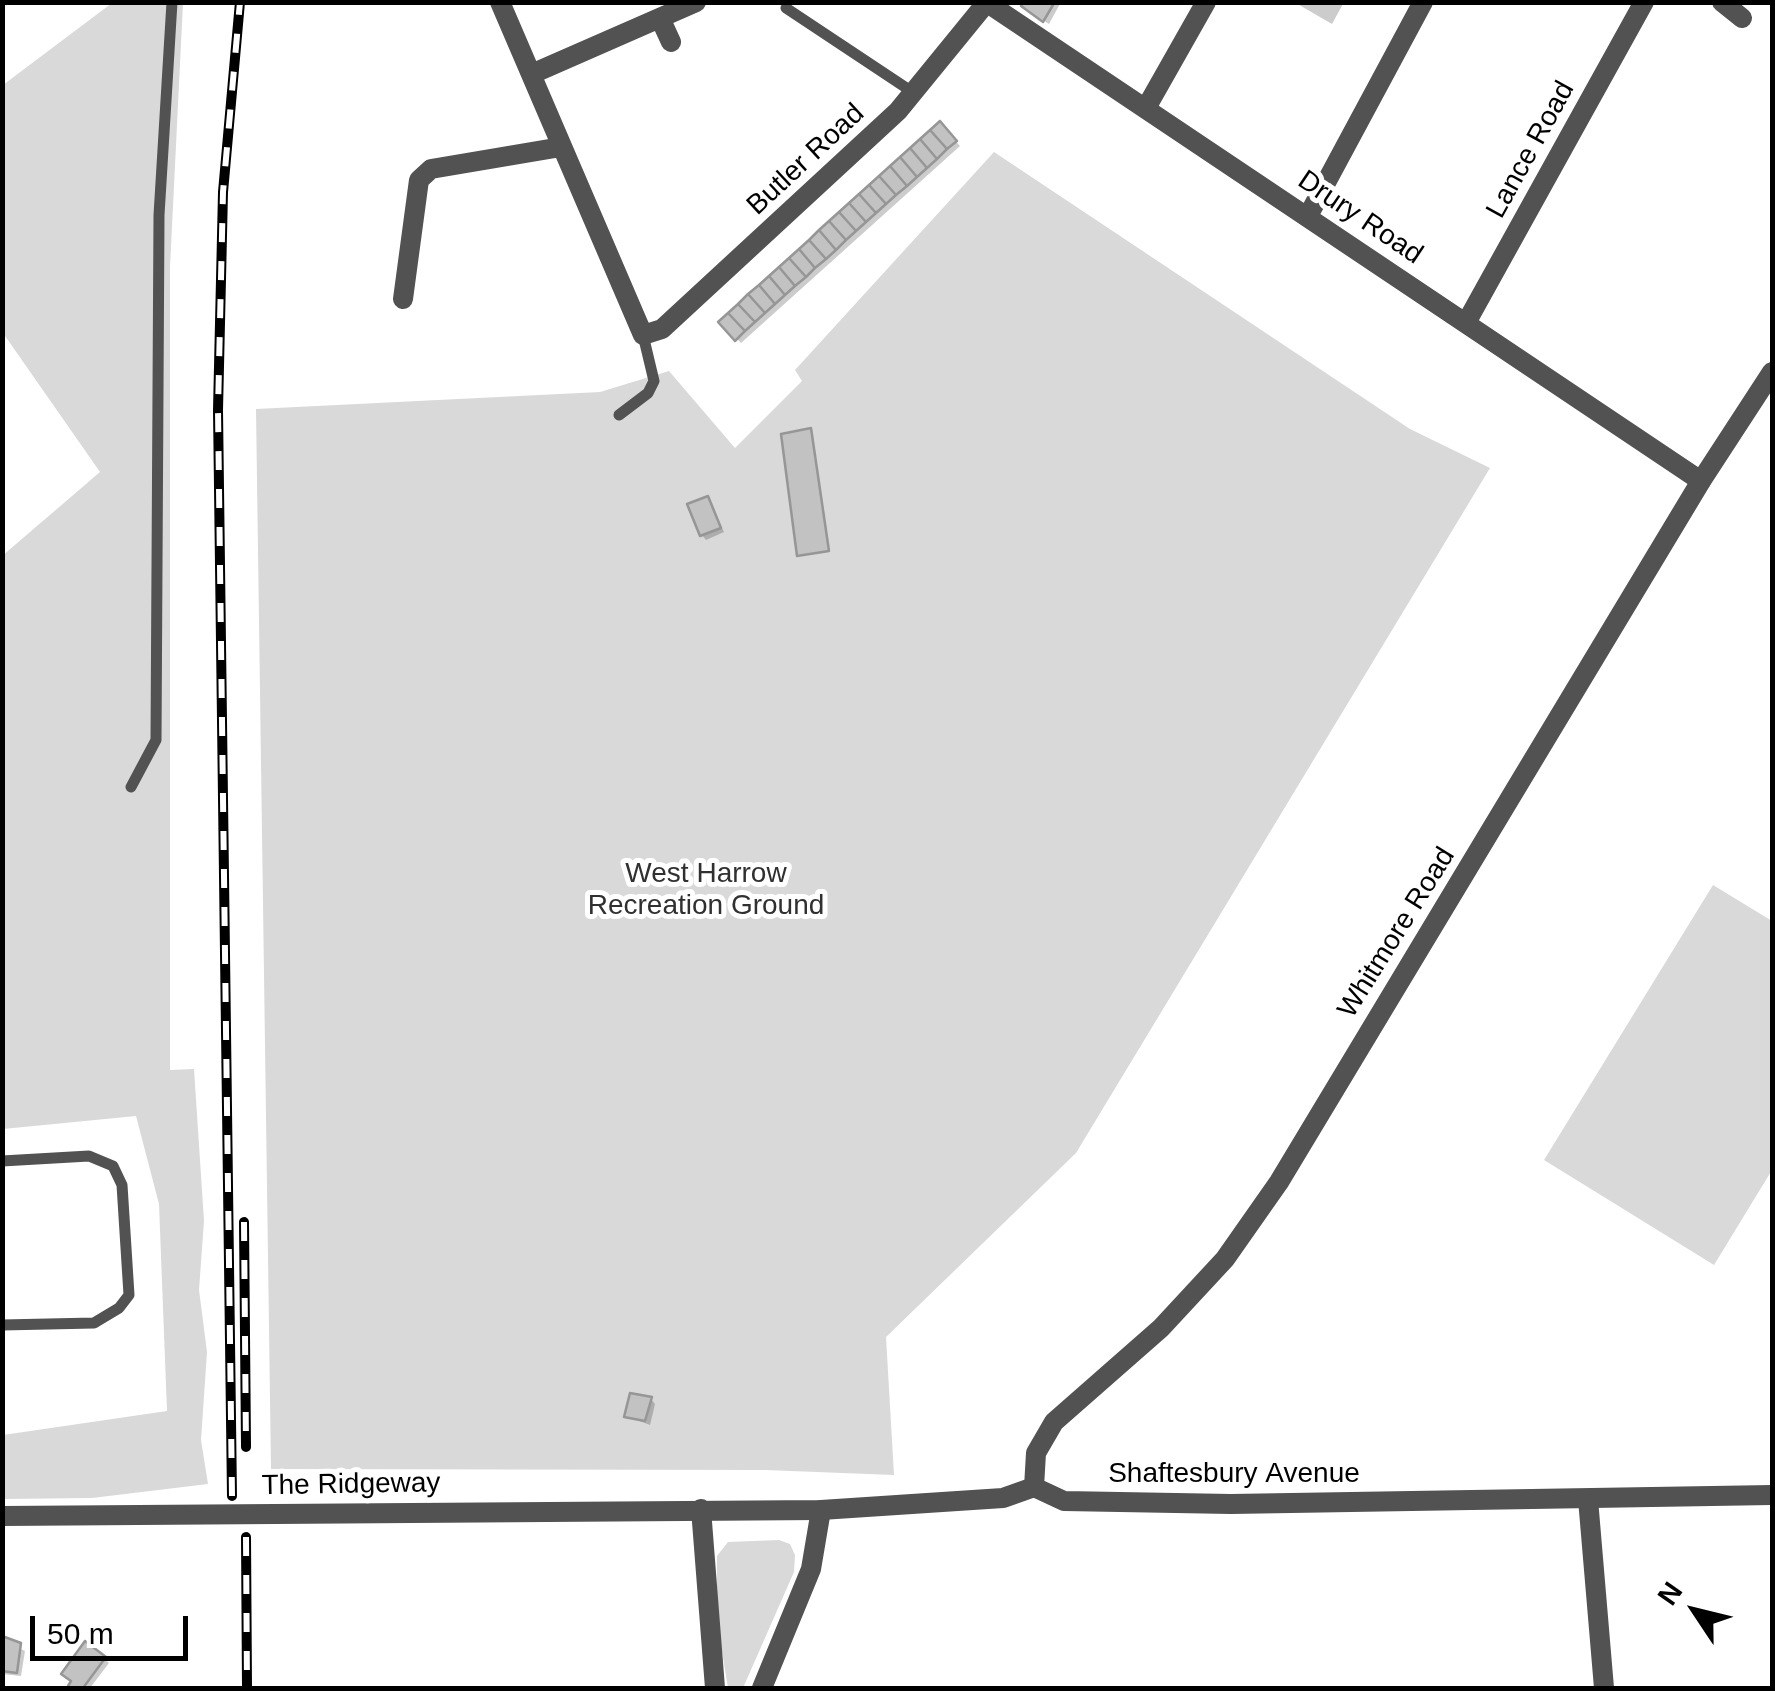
<!DOCTYPE html>
<style>
body{margin:0}
#map{position:relative;width:1775px;height:1691px;overflow:hidden;background:#fff;font-family:Helvetica,sans-serif}
canvas{display:block}
.frame{position:absolute;inset:0;border:5px solid #000;pointer-events:none}
.north{position:absolute;left:1645px;top:1561px;width:100px;height:100px;-webkit-text-stroke:8px #fff;paint-order:stroke;rotate:305deg;font-size:28px;font-weight:700;line-height:40px;text-align:center;color:#000}
.north::after{content:'';display:block;margin:auto;width:35px;height:45px;background:#000;clip-path:polygon(50% 0,100% 100%,50% 72%,0 100%)}
.scale{position:absolute;left:30px;top:1616px;width:158px;height:45px;box-sizing:border-box;border:5px solid #000;border-top:0;padding-left:12px;font-size:30px;line-height:35px;white-space:nowrap;color:#000;-webkit-text-stroke:8px #fff;paint-order:stroke}
</style>
<div id="map">
<canvas width="1775" height="1691"></canvas>
<div class="frame"></div>
<div class="north">N</div>
<div class="scale">50 m</div>
</div>
<script>
const c = document.querySelector('canvas').getContext('2d');
c.lineJoin = 'round';
function paint(path, color) {
  c.fillStyle = color;
  c.fill(path, 'evenodd');
}
function toPath(rows) {
  const path = new Path2D();
  for (const r of rows) {
    path.moveTo(r[0], r[1]);
    for (let i = 2; i < r.length; i += 2) path.lineTo(r[i], r[i + 1]);
  }
  return path;
}
function stroke(path, color, width, dash) {
  c.strokeStyle = color;
  c.lineWidth = width;
  c.lineCap = dash ? 'butt' : 'round';
  c.setLineDash(dash || []);
  c.stroke(path);
}
function drawText(font, color, halo, rows, align = 'center') {
  c.font = font + ' Helvetica,sans-serif';
  c.lineWidth = 10;
  c.setLineDash([]);
  c.textBaseline = 'middle';
  c.strokeStyle = halo;
  c.fillStyle = color;
  for (const [text, x, y, turn = 0] of rows) {
    c.save();
    c.translate(x, y);
    c.rotate((+turn || 0) * Math.PI / 180);
    c.textAlign = isNaN(turn) ? turn : align;
    if (halo) c.strokeText(text, 0, 0);
    c.fillText(text, 0, 0);
    c.restore();
  }
}
paint(toPath([
 [112,3,183,3,170,267,170,1070,194,1069,204,1221,199,1290,207,1352,201,1440,208,1484,92,1498,3,1499,3,1435,167,1411,159,1204,136,1116,3,1129,2,556,100,472,3,333,3,85],
 [994,152,1410,429,1490,468,1076,1153,886,1337,894,1475,765,1470,271,1469,256,409,600,392,669,371,735,448,802,381,795,370],
 [1713,885,1772,921,1772,1170,1714,1265,1544,1160],
 [779,1540,790,1544,795,1555,794,1572,743,1688,728,1688,717,1621,717,1556,728,1542]
]), '#d9d9d9');
paint(toPath([
 [1026,2,1061,2,1049,24,1029,11],
 [1294,2,1344,2,1332,24],
 [940,124,960,146,741,343,722,322],
 [708,499,724,532,706,540,702,535],
 [651,1399,655,1404,650,1425,626,1416],
 [2,1640,25,1651,21,1676,2,1674],
 [104,1659,109,1663,90,1688,78,1688,64,1674]
]), '#0003');
const building = toPath([
 [1024,2,1049,2,1053,5,1043,22,1021,6,1024,2],
 [940,121,957,141,947,149,930,130,940,121],
 [930,130,947,149,937,159,920,139,930,130],
 [920,139,937,159,927,168,910,148,920,139],
 [910,148,927,168,917,177,900,157,910,148],
 [900,157,917,177,907,186,890,166,900,157],
 [890,166,907,186,896,195,879,176,890,166],
 [879,176,896,195,886,204,869,185,879,176],
 [869,185,886,204,876,213,859,194,869,185],
 [859,194,876,213,866,222,849,203,859,194],
 [849,203,866,222,856,231,839,212,849,203],
 [839,212,856,231,846,240,829,221,839,212],
 [829,221,846,240,836,250,819,230,829,221],
 [819,230,836,250,826,259,809,240,819,230],
 [809,240,826,259,815,268,799,249,809,240],
 [799,249,815,268,806,277,789,258,799,249],
 [789,258,806,277,795,286,779,267,789,258],
 [779,267,795,286,785,295,769,276,779,267],
 [769,276,785,295,775,304,759,285,769,276],
 [759,285,775,304,765,313,748,294,759,285],
 [748,294,765,313,755,322,738,304,748,294],
 [738,304,755,322,745,331,728,313,738,304],
 [728,313,745,331,735,341,718,322,728,313],
 [811,428,829,551,797,556,781,434,811,428],
 [708,496,721,528,700,536,687,504,708,496],
 [630,1393,652,1397,645,1421,624,1417,630,1393],
 [2,1636,21,1643,17,1673,2,1671,2,1636],
 [85,1641,106,1657,83,1688,72,1688,68,1686,71,1681,61,1674,85,1641]
]);
paint(building, '#c2c2c2');
stroke(building, '#969696', 2.5);
stroke(toPath([
 [786,8,914,93],
 [619,415,648,393,654,381,643,335],
 [131,787,156,740,159,215,172,2],
 [2,1161,89,1156,113,1166,122,1185,129,1295,119,1308,94,1323,2,1325]
]), '#525252', 11);
stroke(toPath([
 [500,2,643,335,662,329,898,111,987,2],
 [986,2,1701,481],
 [1722,2,1742,18],
 [660,18,671,42],
 [534,73,696,2],
 [1146,108,1206,2],
 [1308,216,1423,2],
 [403,299,419,180,431,169,561,147],
 [1466,323,1644,2],
 [1588,1499,1604,1688],
 [701,1509,715,1688],
 [762,1688,811,1569,821,1510]
]), '#525252', 20);
stroke(toPath([
 [1034,1487,1036,1453,1054,1422,1161,1328,1225,1259,1279,1182,1701,481,1772,372],
 [2,1516,821,1510,1003,1498,1034,1487,1064,1501,1231,1504,1772,1495]
]), '#525252', 20);
const rail = toPath([
 [244,1222,246,1447],
 [232,1496,218,410,223,192,240,2],
 [246,1537,247,1688]
]);
stroke(rail, '#000', 10);
stroke(rail, '#fff', 6, [19]);
drawText('28px', '#000', '#fff', [
 ["Lance Road",1531,150,-61],
 ["Butler Road",806,160,-43],
 ["Drury Road",1360,218,34],
 ["Whitmore Road",1397,933,-58],
 ["Shaftesbury Avenue",1234,1474],
 ["The Ridgeway",351,1485,-1]
]);
drawText('28px', '#303030', '#fff', [
 ["West Harrow",706,874],
 ["Recreation Ground",706,906]
]);
</script>
